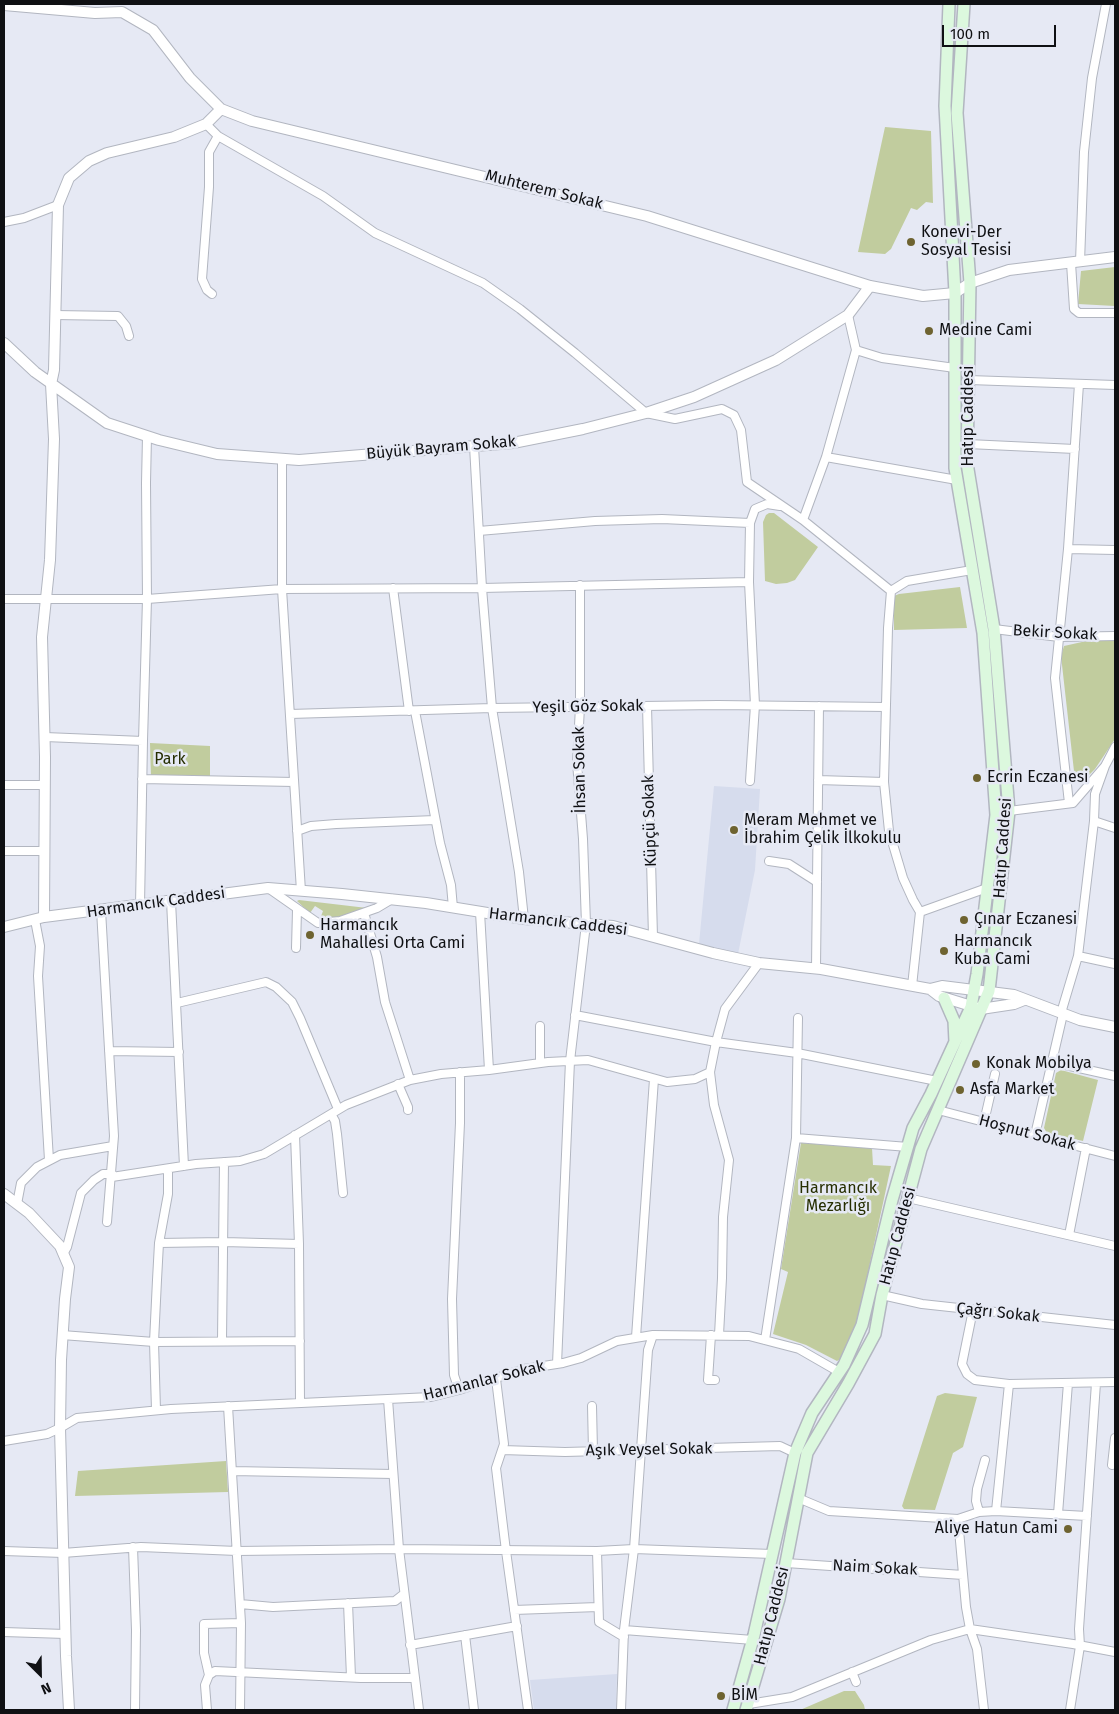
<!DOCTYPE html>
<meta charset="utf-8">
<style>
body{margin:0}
#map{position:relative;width:1119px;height:1714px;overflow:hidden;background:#e6e9f4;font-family:"Fira Sans",sans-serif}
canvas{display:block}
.frame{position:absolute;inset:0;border:5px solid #0f1013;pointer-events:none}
.north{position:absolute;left:15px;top:1649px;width:50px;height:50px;-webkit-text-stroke:4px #e6e9f4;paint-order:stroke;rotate:157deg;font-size:14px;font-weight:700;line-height:20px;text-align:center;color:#0f1013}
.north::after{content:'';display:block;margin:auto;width:18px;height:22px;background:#0f1013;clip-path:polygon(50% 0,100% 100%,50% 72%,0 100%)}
.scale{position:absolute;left:942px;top:25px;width:114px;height:22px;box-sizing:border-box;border:2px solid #0f1013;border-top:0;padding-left:6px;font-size:15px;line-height:18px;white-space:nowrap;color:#0f1013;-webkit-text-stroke:4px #e6e9f4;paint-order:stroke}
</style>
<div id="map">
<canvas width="1119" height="1714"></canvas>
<div class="frame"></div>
<div class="north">N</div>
<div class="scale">100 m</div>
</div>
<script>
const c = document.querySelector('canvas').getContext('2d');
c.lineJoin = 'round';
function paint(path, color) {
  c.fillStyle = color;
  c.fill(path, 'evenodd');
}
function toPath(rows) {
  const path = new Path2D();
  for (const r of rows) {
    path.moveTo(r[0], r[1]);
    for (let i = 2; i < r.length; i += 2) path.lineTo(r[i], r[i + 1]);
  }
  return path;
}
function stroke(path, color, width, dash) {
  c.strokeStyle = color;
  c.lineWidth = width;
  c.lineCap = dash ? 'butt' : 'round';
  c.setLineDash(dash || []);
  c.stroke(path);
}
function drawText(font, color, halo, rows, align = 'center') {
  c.font = font + ' "Fira Sans",sans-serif';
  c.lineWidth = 5;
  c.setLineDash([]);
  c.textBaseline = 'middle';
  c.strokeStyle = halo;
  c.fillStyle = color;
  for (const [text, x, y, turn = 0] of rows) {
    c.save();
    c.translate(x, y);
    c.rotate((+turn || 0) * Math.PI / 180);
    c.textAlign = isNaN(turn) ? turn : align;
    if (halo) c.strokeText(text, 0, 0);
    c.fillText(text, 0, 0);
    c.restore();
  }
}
paint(toPath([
 [714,786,760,789,755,870,738,954,699,944],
 [617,1674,616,1710,534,1710,530,1680]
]), '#d6dced');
paint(toPath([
 [885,127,931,131,933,203,926,202,917,210,911,208,891,249,885,254,858,252],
 [1115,267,1115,306,1078,304,1081,271],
 [769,513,774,513,818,547,795,580,787,583,776,584,765,581,763,522,766,515],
 [960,587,967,628,894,630,894,596,899,594],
 [1091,640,1115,641,1115,739,1095,769,1085,779,1075,780,1061,656,1064,646],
 [150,743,210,746,210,777,151,777],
 [299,900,367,908,331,919,320,919,323,911,315,906,310,913,297,901],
 [1061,1070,1098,1080,1083,1141,1047,1133,1044,1128,1056,1073],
 [801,1143,872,1148,873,1165,891,1166,856,1328,844,1357,837,1361,806,1345,773,1334,788,1272,781,1269],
 [945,1393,977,1397,963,1447,953,1453,935,1510,904,1509,902,1506,937,1396],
 [226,1461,228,1492,75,1496,78,1471],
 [844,1691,855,1691,864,1705,865,1710,800,1710]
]), '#c1cc9e');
const minor = toPath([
 [206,124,218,136,323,196,375,233,483,283,520,309,575,353,646,413,675,419,722,409,734,415,741,430,747,482,803,520,891,591],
 [4,222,24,218,58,205],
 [1080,262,1084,152,1092,78,1106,4],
 [1071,263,1074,309,1079,313,1115,313],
 [212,294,207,290,202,279,209,187,209,152,218,136],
 [55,315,118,316,126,326,129,336],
 [856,350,882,358,955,368],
 [969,380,1115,385],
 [968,444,1075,449],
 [474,446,482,588,492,708,519,872,524,919],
 [826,457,957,480],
 [282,459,282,589,301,891],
 [803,520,826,457,856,350,848,315],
 [479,531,595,521,662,519,750,523],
 [1068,549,1115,550],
 [393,588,409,711],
 [4,599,147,599,282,589,482,588,749,582],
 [994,629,1059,637,1115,636],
 [647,706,653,937],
 [415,711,440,843,451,885,453,908],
 [290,714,492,708,718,705,886,707],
 [45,737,143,741],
 [142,779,294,782],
 [818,780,884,782],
 [750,781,755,705,749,582,750,523,755,509,767,504,780,506],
 [4,785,45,785],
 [1069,803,1055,678,1068,549,1079,384],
 [1009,811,1073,803,1105,766,1115,747],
 [1094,821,1115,828],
 [297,831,311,826,336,824,435,820],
 [4,851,45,851],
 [769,861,789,864,817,882],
 [268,888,318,923,340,921,377,908,392,899],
 [171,901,184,1166],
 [140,905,143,741,147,599,146,483,147,436],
 [101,910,114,1136,107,1222],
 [480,912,489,1070],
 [920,912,913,900,903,878,889,831,884,782,888,628,891,591,907,581,972,570],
 [364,913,377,957,385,1002,410,1080],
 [35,920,40,946,38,976,49,1160],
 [296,948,297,910],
 [1078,956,1115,964],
 [816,968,819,706],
 [912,986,920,912,987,888],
 [177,1003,266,982,276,987,292,1002,300,1018,338,1109],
 [1061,1013,1078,956,1094,821,1095,794,1105,766],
 [575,1015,716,1042,797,1053,937,1081],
 [540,1026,540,1063],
 [109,1051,179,1052],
 [1052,1062,1115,1076],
 [398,1084,408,1107,408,1110],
 [938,1110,1115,1156],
 [331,1114,335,1121,337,1134,343,1193],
 [984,1122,995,1074],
 [295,1135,299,1244,300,1403],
 [1035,1135,1063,1014],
 [796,1138,908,1147],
 [112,1177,196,1164,240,1161,264,1154,346,1105,410,1080,441,1074,489,1070,548,1062,588,1060,667,1082,695,1079,710,1072],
 [908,1198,1115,1246],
 [17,1204,21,1183,37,1167,60,1155,113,1146],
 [1069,1235,1086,1148],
 [159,1243,224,1242,299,1244],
 [63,1254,67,1247,81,1193,94,1180,103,1174,112,1174],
 [882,1295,922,1304,1115,1325],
 [973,1310,962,1364,967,1374,975,1380,1009,1384,1115,1382],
 [62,1335,154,1342,300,1341],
 [711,1335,708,1380,715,1380],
 [719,1335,722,1278,723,1217,729,1160,714,1105,710,1072,716,1042,725,1009,759,963],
 [636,1337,654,1079],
 [222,1340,224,1162],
 [765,1340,796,1138,798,1018],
 [557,1364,570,1061,586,924,583,839,577,762,580,707,580,585],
 [496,1379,504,1444,496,1468,506,1551,528,1710],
 [459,1390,454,1375,452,1299,460,1123,460,1072],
 [388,1399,399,1549,419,1710],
 [228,1406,241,1623,240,1710],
 [592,1406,593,1451],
 [156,1410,154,1342,157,1280,159,1243,168,1194,168,1169],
 [4,1441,47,1434,60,1428,77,1418,171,1409,431,1397,459,1390,524,1369,563,1363,581,1358,617,1341,653,1335,749,1336,799,1349,839,1372],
 [502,1450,565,1452,780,1446,795,1453],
 [1112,1465,1115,1438],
 [232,1471,393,1474],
 [798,1498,829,1511,958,1519,979,1512,996,1511,1087,1516],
 [996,1511,1009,1384],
 [979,1512,976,1501,977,1489,985,1460],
 [1058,1514,1068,1383],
 [958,1519,966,1607,970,1629,977,1649,984,1710],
 [133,1547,136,1630,135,1710],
 [4,1551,63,1553,141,1547,237,1551,399,1549,597,1551,634,1549,772,1554],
 [597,1551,599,1622,624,1637],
 [786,1563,963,1575],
 [348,1603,351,1677],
 [240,1604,273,1607,395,1601,404,1594],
 [514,1610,598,1607],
 [624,1630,634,1549,648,1350,653,1335],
 [4,1632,65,1634],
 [465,1635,474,1710],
 [410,1645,517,1626],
 [852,1672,856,1682],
 [209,1675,204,1653,204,1624,241,1623],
 [749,1704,792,1697,931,1640,970,1629,1073,1644,1115,1652],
 [207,1710,205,1685,209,1675,215,1671,361,1678,414,1678],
 [621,1710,624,1630,753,1640],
 [1070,1710,1080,1646,1079,1629,1096,1383]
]);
const tertiary = toPath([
 [4,5,95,13,122,12,153,30,190,78,221,109,252,121,647,216,870,286,923,296,955,293,970,283,1009,270,1115,257],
 [4,343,35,372,107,423,159,440,217,454,299,460,513,443,583,429,646,413,694,397,776,360,848,315,870,286],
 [44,917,45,757,42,637,50,560,54,439,51,384,54,370,58,205,69,178,89,161,107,153,174,137,206,124,221,109],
 [4,927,44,917,268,888,342,894,426,903,524,919,613,926,713,953,759,963,821,969,930,989,942,986,1014,995,1080,1020,1115,1027],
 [930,989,939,996,981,1009,1014,1004,1024,1000],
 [4,1194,29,1213,60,1246,69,1267,65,1299,61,1360,60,1428,66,1656,69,1710]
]);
const secondary = toPath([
 [944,998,954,1021,955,1042],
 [733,1710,754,1635,795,1453,812,1413,844,1365,862,1325,892,1200,913,1128,931,1094,971,1007,977,974,996,815,983,633,955,468,955,293,945,106,949,4],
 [746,1710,779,1599,807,1453,848,1384,875,1334,882,1295,921,1149,989,991,1009,811,994,629,967,463,970,283,957,113,964,4]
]);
stroke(minor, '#b2b6c0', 10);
stroke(tertiary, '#b2b6c0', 12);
stroke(secondary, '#b2b6c0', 14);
stroke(minor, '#fff', 8);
stroke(tertiary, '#fff', 10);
stroke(secondary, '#dcf8de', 11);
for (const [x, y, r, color] of [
 [911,242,5,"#6e6330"],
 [929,331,5,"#6e6330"],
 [977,778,5,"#6e6330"],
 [734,830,5,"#6e6330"],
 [964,920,5,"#6e6330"],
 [310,935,5,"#6e6330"],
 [944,951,5,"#6e6330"],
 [976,1064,5,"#6e6330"],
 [960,1090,5,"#6e6330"],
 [1068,1529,5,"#6e6330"],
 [721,1696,5,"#6e6330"]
]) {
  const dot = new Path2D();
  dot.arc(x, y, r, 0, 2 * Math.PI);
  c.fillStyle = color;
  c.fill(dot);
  stroke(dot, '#e6e9f4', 2);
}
drawText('16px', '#0f1013', '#e6e9f4', [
 ["Muhterem Sokak",544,190,14],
 ["Hatıp Caddesi",969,416,-90],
 ["Büyük Bayram Sokak",441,448,-5],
 ["Bekir Sokak",1055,633,3],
 ["Yeşil Göz Sokak",588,707,-1],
 ["İhsan Sokak",580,770,-91],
 ["Küpçü Sokak",650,821,-92],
 ["Hatıp Caddesi",1003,848,-86],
 ["Harmancık Caddesi",156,903,-8],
 ["Harmancık Caddesi",558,922,7],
 ["Hoşnut Sokak",1027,1133,15],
 ["Hatıp Caddesi",898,1236,-75],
 ["Çağrı Sokak",998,1313,6],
 ["Harmanlar Sokak",484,1381,-14],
 ["Aşık Veysel Sokak",649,1450,-1],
 ["Naim Sokak",875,1568,3],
 ["Hatıp Caddesi",772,1616,-76]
]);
drawText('16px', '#0f1013', '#e6e9f4', [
 ["Konevi-Der",921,233],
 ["Sosyal Tesisi",921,251],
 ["Medine Cami",939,331],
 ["Ecrin Eczanesi",987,778],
 ["Meram Mehmet ve",744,821],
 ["İbrahim Çelik İlkokulu",744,839],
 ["Çınar Eczanesi",974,920],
 ["Harmancık",320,926],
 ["Mahallesi Orta Cami",320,944],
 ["Harmancık",954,942],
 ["Kuba Cami",954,960],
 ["Konak Mobilya",986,1064],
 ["Asfa Market",970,1090],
 ["Aliye Hatun Cami",1058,1529,"right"],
 ["BİM",731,1696]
], 'left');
drawText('16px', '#262e00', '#e6e9f4', [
 ["Park",170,760],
 ["Harmancık",838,1189],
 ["Mezarlığı",838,1207]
]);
</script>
